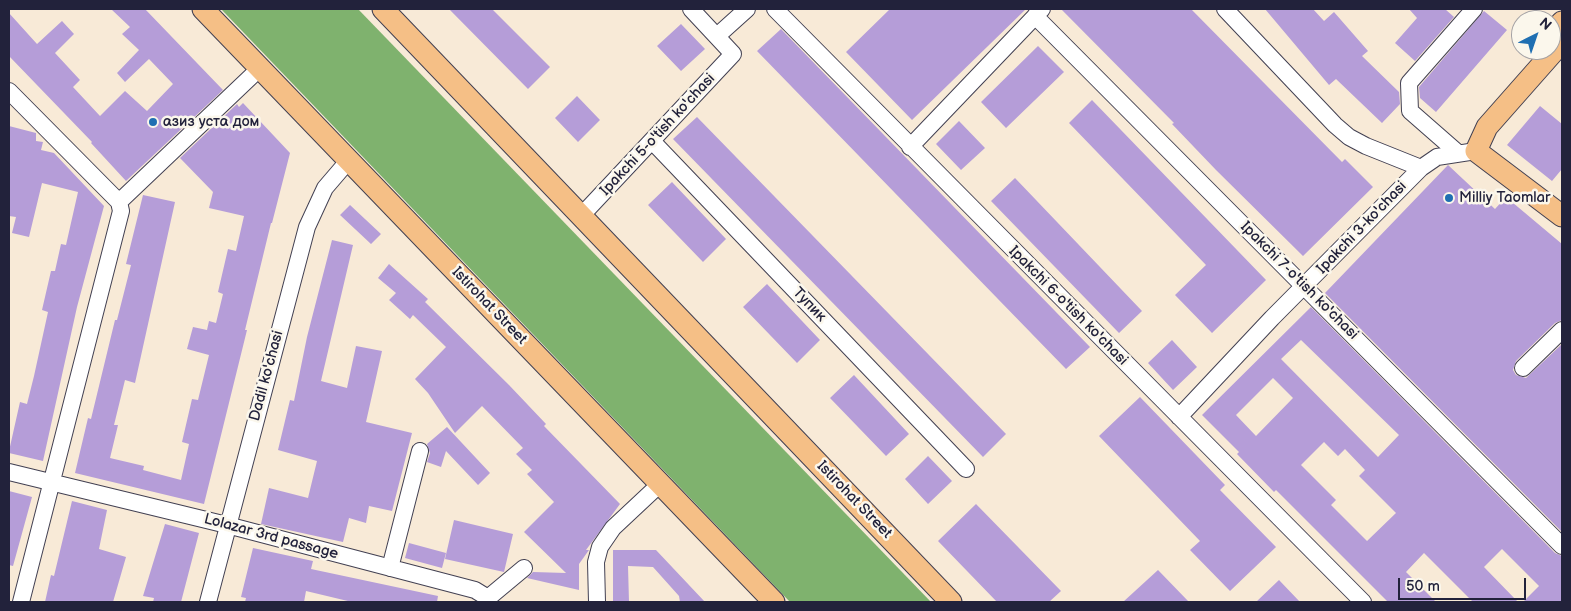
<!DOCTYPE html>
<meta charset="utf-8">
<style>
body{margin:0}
#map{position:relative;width:1571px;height:611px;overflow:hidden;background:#f8ead7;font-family:"Balsamiq Sans",sans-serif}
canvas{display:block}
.frame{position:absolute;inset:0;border:10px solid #22223b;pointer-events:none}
.north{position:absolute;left:1511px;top:10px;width:50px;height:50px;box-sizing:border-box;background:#fbf7ec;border:1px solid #a4a2a5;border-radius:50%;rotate:41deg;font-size:14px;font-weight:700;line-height:20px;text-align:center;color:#22223b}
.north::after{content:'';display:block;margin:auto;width:18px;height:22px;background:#1f6fb2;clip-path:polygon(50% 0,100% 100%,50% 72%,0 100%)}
.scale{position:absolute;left:1398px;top:578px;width:128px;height:22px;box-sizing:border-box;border:2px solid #22223b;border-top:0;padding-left:6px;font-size:15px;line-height:18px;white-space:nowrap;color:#22223b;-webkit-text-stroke:4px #fbf7ec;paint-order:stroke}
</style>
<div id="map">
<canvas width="1571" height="611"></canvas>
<div class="frame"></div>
<div class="north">N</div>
<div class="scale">50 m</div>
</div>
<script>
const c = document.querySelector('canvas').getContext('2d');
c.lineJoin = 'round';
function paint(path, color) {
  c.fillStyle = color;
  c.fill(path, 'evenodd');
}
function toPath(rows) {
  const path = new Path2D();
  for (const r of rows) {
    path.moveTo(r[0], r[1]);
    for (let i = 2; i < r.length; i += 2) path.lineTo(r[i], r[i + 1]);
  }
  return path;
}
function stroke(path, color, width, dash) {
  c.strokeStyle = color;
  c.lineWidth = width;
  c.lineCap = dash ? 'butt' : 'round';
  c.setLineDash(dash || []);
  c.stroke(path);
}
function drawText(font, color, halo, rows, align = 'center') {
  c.font = font + ' "Balsamiq Sans",sans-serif';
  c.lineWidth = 5;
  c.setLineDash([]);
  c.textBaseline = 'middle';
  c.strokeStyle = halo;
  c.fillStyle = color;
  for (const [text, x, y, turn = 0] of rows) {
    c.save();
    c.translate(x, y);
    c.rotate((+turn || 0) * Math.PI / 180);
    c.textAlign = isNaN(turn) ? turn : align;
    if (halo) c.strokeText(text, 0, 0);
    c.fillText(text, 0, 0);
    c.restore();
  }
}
paint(toPath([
 [221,9,358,9,931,602,790,602]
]), '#7fb26e');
paint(toPath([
 [111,9,145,9,223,90,126,181,91,143,92,142,9,56,9,13,37,44,62,21,74,34,55,53,80,80,73,87,100,116,125,91,147,111,173,84,149,59,125,82,117,73,139,50,122,34,130,27],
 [449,9,492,9,550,67,528,89],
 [890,9,1026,9,912,120,846,52],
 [1061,9,1191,9,1342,162,1345,159,1373,187,1303,256,1216,170,1172,124,1174,123],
 [1265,9,1313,9,1324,21,1334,12,1368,51,1362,56,1399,92,1400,104,1382,123,1336,79,1329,85],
 [1409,9,1445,9,1454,17,1415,61,1395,43,1417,18],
 [1484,11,1507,30,1436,112,1420,98,1419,87],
 [681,24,705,49,681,71,657,46],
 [781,29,1090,347,1066,369,757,51],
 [1038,46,1064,72,1006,128,981,102],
 [577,96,600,120,578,142,555,118],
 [1092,100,1266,280,1212,333,1175,295,1206,265,1069,123],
 [243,103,290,153,272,223,271,223,245,330,247,330,204,504,75,473,88,418,91,419,115,320,117,320,131,265,126,264,143,195,175,202,135,383,125,380,114,425,118,425,110,458,144,466,143,470,181,480,189,444,182,442,192,399,198,400,209,355,187,349,193,327,207,330,209,321,216,323,223,294,218,292,228,249,236,251,244,216,209,208,213,192,180,158,237,104,239,107],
 [1540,106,1562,124,1562,169,1552,181,1507,145],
 [697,117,1006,434,983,457,673,139],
 [959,121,985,148,961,170,936,144],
 [9,126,36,133,36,141,43,142,41,150,54,153,104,206,77,307,43,461,9,453,9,451,20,402,27,404,34,376,48,312,42,310,51,271,55,271,61,244,66,245,78,192,42,183,29,237,12,233,16,217,9,216],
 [1448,165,1495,209,1506,197,1562,244,1562,320,1555,323,1516,361,1513,370,1516,375,1526,378,1562,344,1562,532,1325,293],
 [1015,178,1142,311,1119,333,991,201],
 [672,182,726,239,703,262,648,205],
 [350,205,381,234,371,244,340,215],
 [332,240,353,245,321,381,347,388,356,346,382,351,366,422,412,433,392,511,369,506,366,523,349,518,343,542,261,524,269,488,308,498,317,461,278,450,290,400,294,401,307,337],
 [389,264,428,299,425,302,509,385,546,424,544,426,620,504,586,550,589,550,579,564,579,590,527,578,533,572,566,573,524,532,554,502,527,474,532,470,516,454,523,448,482,406,455,433,428,393,415,379,446,347,413,315,410,319,389,300,396,293,378,278],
 [767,284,820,340,797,363,743,307],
 [1311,307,1555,553,1562,556,1562,602,1523,602,1539,586,1502,549,1484,567,1518,602,1473,602,1424,553,1406,572,1436,602,1388,602,1276,490,1274,492,1237,454,1239,452,1202,415],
 [1301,340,1399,435,1378,457,1281,359],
 [1273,378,1293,398,1256,436,1236,415],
 [1324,442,1338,456,1345,449,1365,470,1359,476,1396,513,1367,541,1331,505,1336,500,1301,465],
 [1172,340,1197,367,1173,390,1148,363],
 [854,375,909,434,886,456,830,398],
 [1140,397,1225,485,1220,490,1276,547,1230,591,1190,550,1200,541,1099,436],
 [447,427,490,473,478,485,446,451,441,467,427,462,430,453,427,444],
 [928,456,952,481,928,504,905,479],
 [9,491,32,497,13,566,9,565],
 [72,501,107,510,99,549,126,557,113,602,45,602,51,575,54,576],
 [976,504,1061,591,1049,602,997,602,938,541],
 [454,520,513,534,504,572,445,559],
 [165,524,199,533,181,602,153,602,154,598,143,596],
 [409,543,446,553,442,568,405,558],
 [253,548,313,561,311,569,438,596,437,602,352,602,306,591,304,602,245,602,246,598,241,597],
 [613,550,656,550,705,602,680,602,679,596,653,567,628,566,629,602,613,602],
 [1158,570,1189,602,1123,602],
 [1279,580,1300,602,1256,602]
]), '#b59dd8');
const minor = toPath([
 [775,9,1363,602],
 [1225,9,1335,125,1349,137,1366,146,1421,168],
 [1035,16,1562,546],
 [717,36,747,9],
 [9,91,119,202,121,211,21,602],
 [652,141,966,469],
 [910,147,1042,9],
 [1458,153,1410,111,1409,83,1474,9],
 [119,202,260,68],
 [582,215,733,54,691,9],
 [1523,368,1562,330],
 [1179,417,1272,318,1421,168,1437,157,1476,151],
 [9,472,227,525,475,590,488,598],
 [390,568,420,451],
 [208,602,307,227,325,188,349,160],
 [488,602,488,598,524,568],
 [597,602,596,562,600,547,613,528,660,484]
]);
const major = toPath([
 [203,9,774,602],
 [383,9,951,602],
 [1551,35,1562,22],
 [1476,151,1487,127,1562,42],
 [1476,151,1562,216]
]);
stroke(minor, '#424052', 18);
stroke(major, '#424052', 23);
stroke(minor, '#fff', 16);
stroke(major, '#f5bf86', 21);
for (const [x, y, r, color] of [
 [153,122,5,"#1f6fb2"],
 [1449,198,5,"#1f6fb2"]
]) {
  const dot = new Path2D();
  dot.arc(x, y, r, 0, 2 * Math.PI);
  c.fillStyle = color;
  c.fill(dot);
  stroke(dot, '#fbf7ec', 2);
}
drawText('15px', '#22223b', '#fbf7ec', [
 ["азиз уста дом",163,122],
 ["Milliy Taomlar",1459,198]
], 'left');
drawText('15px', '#22223b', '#fbf7ec', [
 ["Ipakchi 5-o'tish ko'chasi",658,135,-47],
 ["Ipakchi 3-ko'chasi",1362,228,-46],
 ["Ipakchi 7-o'tish ko'chasi",1299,281,45],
 ["Тупик",809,305,46],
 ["Istirohat Street",489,306,46],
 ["Ipakchi 6-o'tish ko'chasi",1068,306,45],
 ["Dadil ko'chasi",267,376,-75],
 ["Istirohat Street",854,500,46],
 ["Lolazar 3rd passage",271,537,15]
]);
</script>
